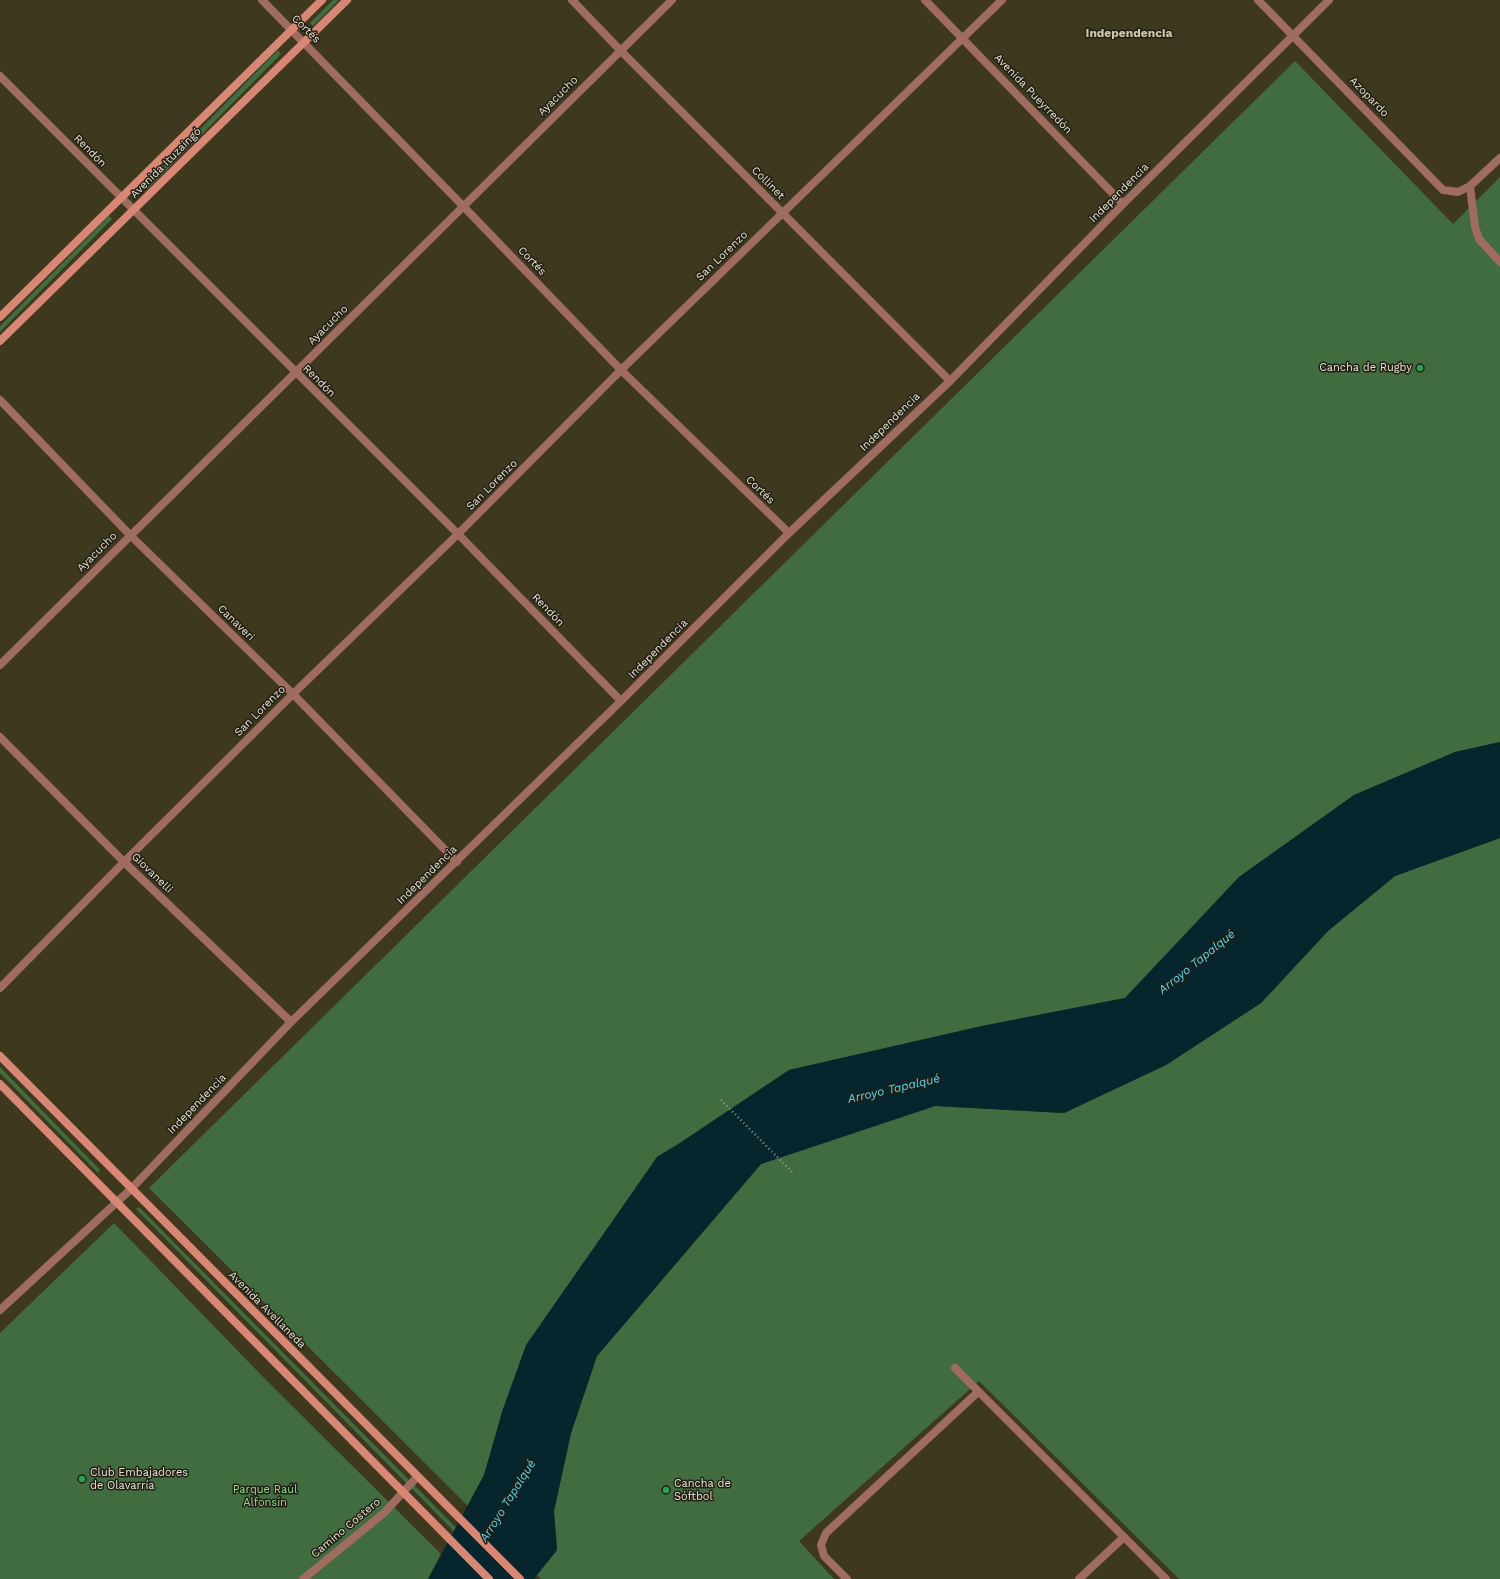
<!DOCTYPE html>
<meta charset="utf-8">
<style>
body{margin:0}
canvas{display:block;background:#3e381e}
</style>
<canvas width="1500" height="1579"></canvas>
<script>
const c = document.querySelector('canvas').getContext('2d');
c.lineJoin = 'round';
function paint(path, color) {
  c.fillStyle = color;
  c.fill(path, 'evenodd');
}
function toPath(rows) {
  const path = new Path2D();
  for (const r of rows) {
    path.moveTo(r[0], r[1]);
    for (let i = 2; i < r.length; i += 2) path.lineTo(r[i], r[i + 1]);
  }
  return path;
}
function stroke(path, color, width, dash) {
  c.strokeStyle = color;
  c.lineWidth = width;
  c.lineCap = dash ? 'butt' : 'round';
  c.setLineDash(dash || []);
  c.stroke(path);
}
function drawText(font, color, halo, rows, align = 'center') {
  c.font = font + ' "Work Sans",sans-serif';
  c.lineWidth = 3;
  c.setLineDash([]);
  c.textBaseline = 'middle';
  c.strokeStyle = halo;
  c.fillStyle = color;
  for (const [text, x, y, turn = 0] of rows) {
    c.save();
    c.translate(x, y);
    c.rotate((+turn || 0) * Math.PI / 180);
    c.textAlign = isNaN(turn) ? turn : align;
    if (halo) c.strokeText(text, 0, 0);
    c.fillText(text, 0, 0);
    c.restore();
  }
}
paint(toPath([
 [333,0,339,0,313,26,310,23],
 [278,50,281,54,148,189,144,186],
 [1295,61,1453,224,1500,177,1500,742,1455,752,1354,795,1239,877,1125,998,982,1026,789,1070,680,1143,657,1157,503,1409,484,1475,468,1506,149,1188],
 [109,216,112,219,0,332,0,326],
 [1500,838,1500,1579,1179,1579,979,1381,799,1541,834,1579,541,1579,537,1575,557,1550,554,1511,571,1433,597,1356,761,1164,935,1106,1064,1113,1166,1065,1261,1003,1328,931,1395,876],
 [0,1067,100,1170,98,1173,0,1073],
 [139,1207,507,1579,501,1579,136,1209],
 [114,1223,265,1379,441,1554,428,1579,0,1579,0,1333]
]), '#416c40');
paint(toPath([
 [1500,742,1500,838,1395,876,1328,931,1261,1003,1166,1065,1064,1113,935,1106,761,1164,597,1356,571,1433,554,1511,557,1550,537,1575,534,1579,428,1579,484,1475,503,1409,526,1345,657,1157,680,1143,789,1070,982,1026,1125,998,1239,877,1354,795,1455,752]
]), '#06252c');
stroke(toPath([
 [721,1100,794,1174]
]), '#9a9581', 2.5, [1, 3]);
stroke(toPath([
 [1470,186,1475,227,1479,239,1500,262],
 [303,1579,384,1513,417,1477]
]), '#9f6c5f', 8);
stroke(toPath([
 [262,0,463,206,621,370,789,533],
 [572,0,620,50,950,381],
 [1258,0,1443,190,1458,192,1470,186,1500,158],
 [0,76,458,534,621,701],
 [0,400,130,535,293,694,457,862],
 [0,665,672,0],
 [0,737,124,862,291,1022],
 [0,988,124,862,293,694,458,534,621,370,1002,0],
 [0,1310,117,1202],
 [955,1368,1166,1579],
 [847,1579,824,1556,821,1545,826,1533,978,1392],
 [1079,1579,1124,1537]
]), '#9f6c5f', 8);
stroke(toPath([
 [925,0,1123,204],
 [117,1202,131,1189,291,1022,621,701,789,533,950,381,1123,204,1329,0]
]), '#9f6c5f', 8);
stroke(toPath([
 [0,317,322,0],
 [0,341,347,0],
 [0,1056,520,1579],
 [0,1084,489,1579]
]), '#d88774', 8);
for (const [x, y, r, color] of [
 [1420,368,4,"#2e9e5b"],
 [82,1479,4,"#2e9e5b"],
 [666,1490,4,"#2e9e5b"]
]) {
  const dot = new Path2D();
  dot.arc(x, y, r, 0, 2 * Math.PI);
  c.fillStyle = color;
  c.fill(dot);
  stroke(dot, '#221f14', 1.5);
}
drawText('11px', '#e6e3d4', '#221f14', [
 ["Cortés",306,29,45],
 ["Avenida Pueyrredón",1033,94,46],
 ["Ayacucho",558,96,-45],
 ["Azopardo",1369,97,46],
 ["Rendón",90,151,45],
 ["Avenida Ituzaingó",166,163,-45],
 ["Collinet",768,183,45],
 ["Independencia",1119,193,-45],
 ["San Lorenzo",722,256,-44],
 ["Cortés",532,261,46],
 ["Ayacucho",328,325,-45],
 ["Rendón",319,381,45],
 ["Independencia",890,422,-44],
 ["San Lorenzo",492,485,-45],
 ["Cortés",760,490,44],
 ["Ayacucho",97,552,-45],
 ["Rendón",548,610,46],
 ["Canaveri",236,623,44],
 ["Independencia",658,649,-45],
 ["San Lorenzo",260,711,-45],
 ["Giovanelli",152,873,44],
 ["Independencia",427,875,-44],
 ["Independencia",197,1104,-46],
 ["Avenida Avellaneda",267,1310,45],
 ["Camino Costero",346,1528,-40]
]);
drawText('11px', '#e6e3d4', '#221f14', [
 ["Cancha de Rugby",1412,368,"right"],
 ["Club Embajadores",90,1473],
 ["de Olavarría",90,1486],
 ["Cancha de",674,1484],
 ["Sóftbol",674,1497]
], 'left');
drawText('11px', '#95dc92', '#221f14', [
 ["Parque Raúl",265,1490],
 ["Alfonsín",265,1503]
]);
drawText('bold 12px', '#cdc6a9', '#221f14', [
 ["Independencia",1129,33]
]);
drawText('italic 12px', '#53dbfa', '#221f14', [
 ["Arroyo Tapalqué",1197,962,-39],
 ["Arroyo Tapalqué",894,1089,-13],
 ["Arroyo Tapalqué",508,1501,-58]
]);
</script>
